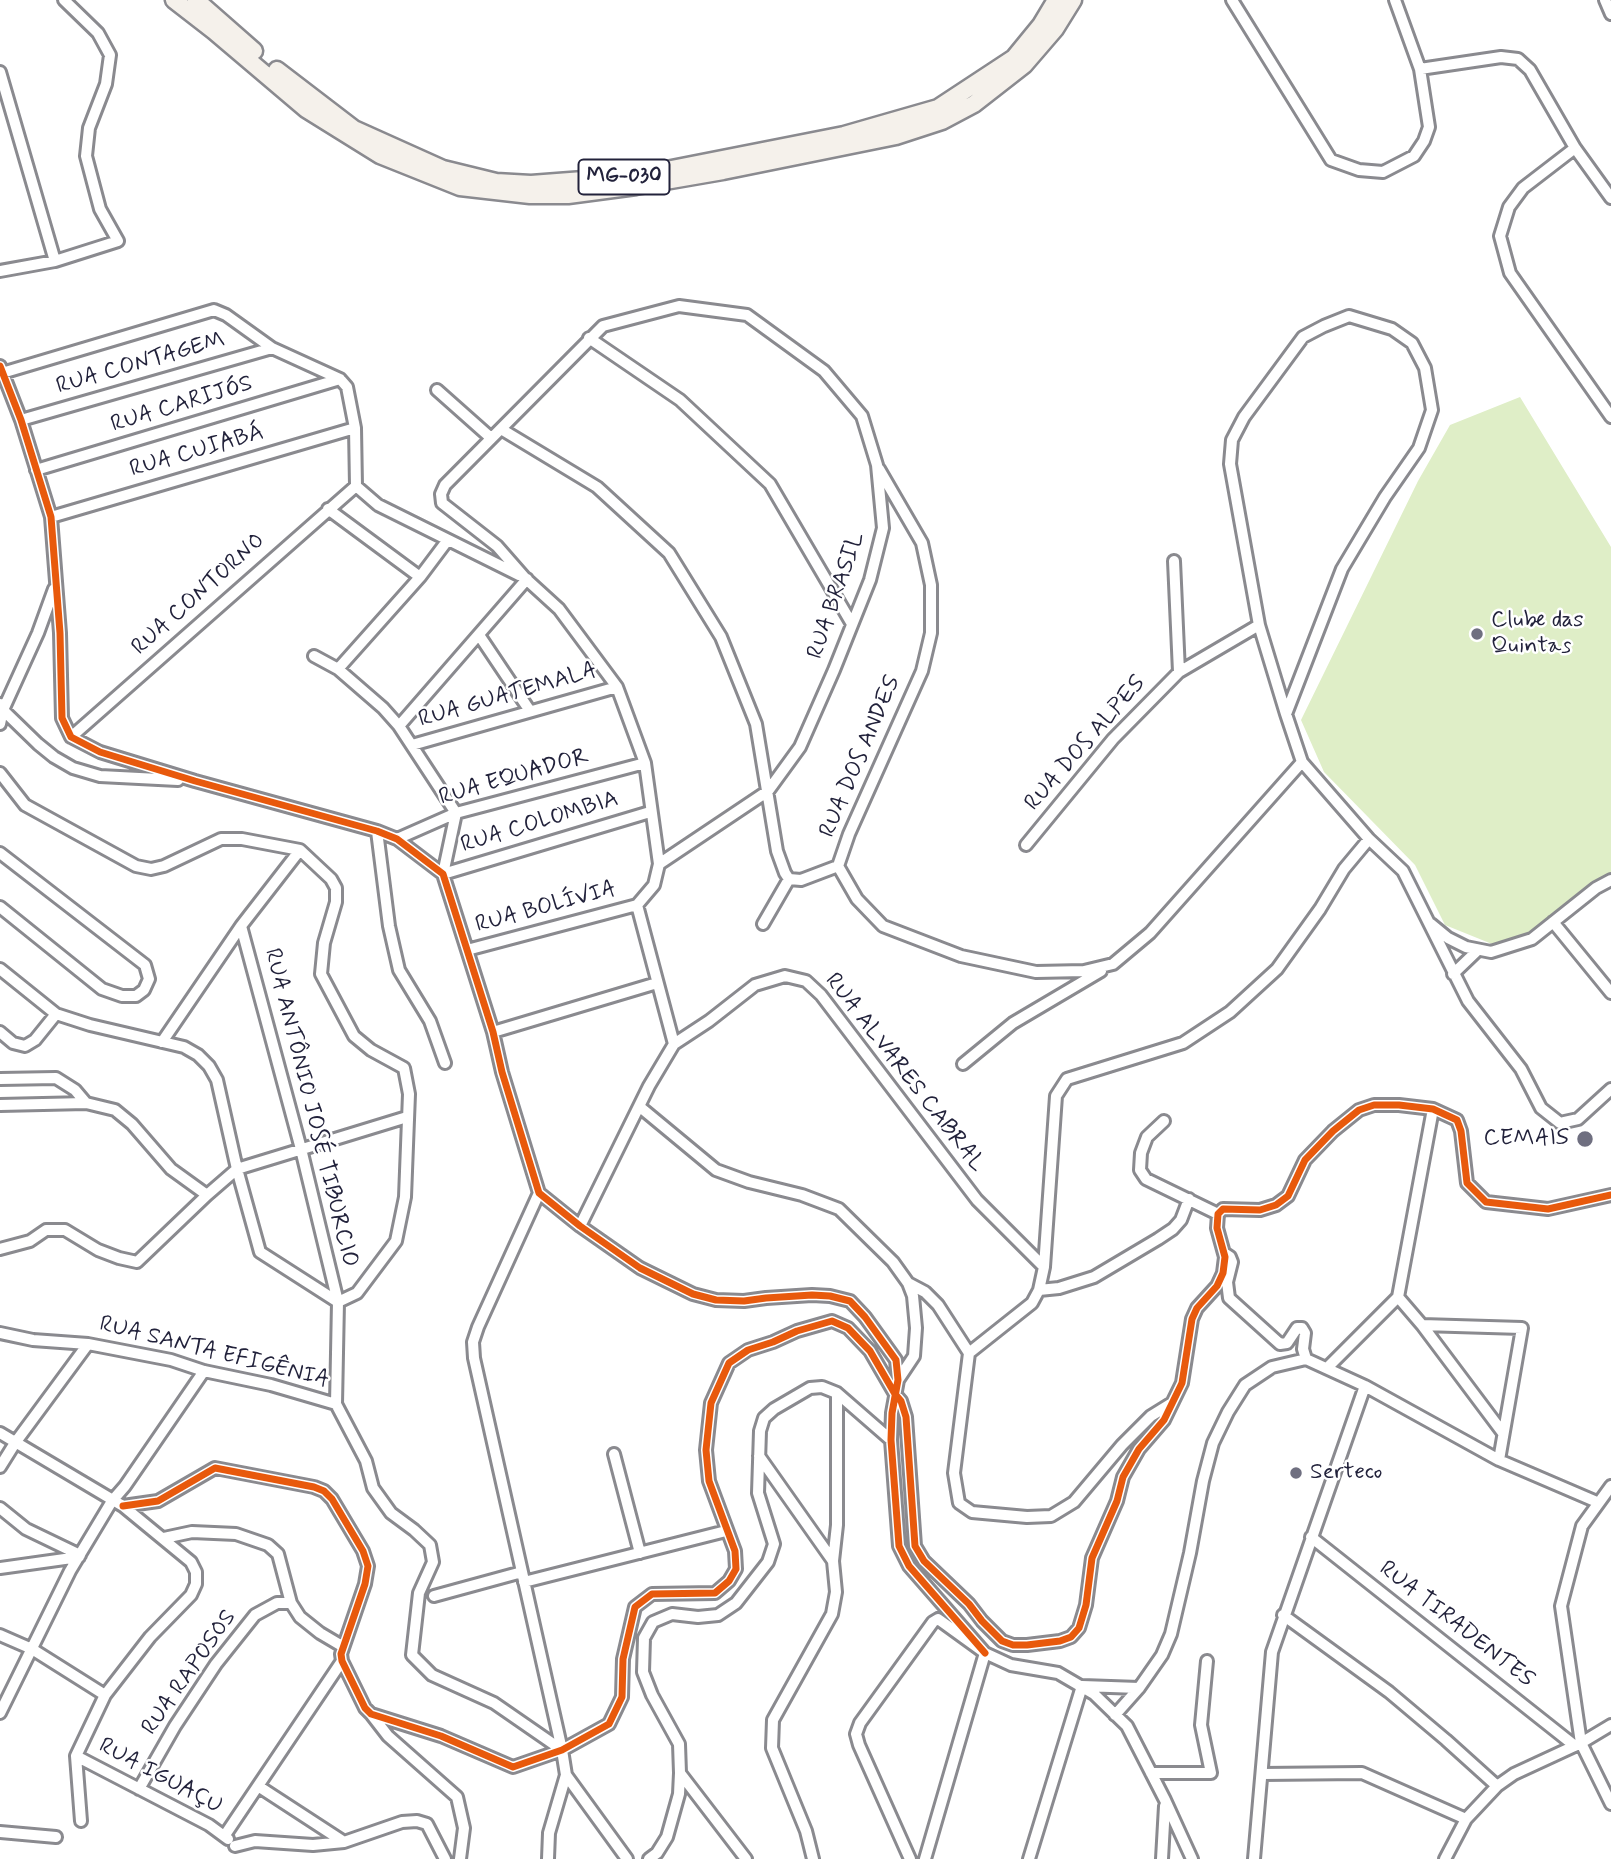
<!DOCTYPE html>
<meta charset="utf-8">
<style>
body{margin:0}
canvas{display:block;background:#fff}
</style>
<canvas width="1611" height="1859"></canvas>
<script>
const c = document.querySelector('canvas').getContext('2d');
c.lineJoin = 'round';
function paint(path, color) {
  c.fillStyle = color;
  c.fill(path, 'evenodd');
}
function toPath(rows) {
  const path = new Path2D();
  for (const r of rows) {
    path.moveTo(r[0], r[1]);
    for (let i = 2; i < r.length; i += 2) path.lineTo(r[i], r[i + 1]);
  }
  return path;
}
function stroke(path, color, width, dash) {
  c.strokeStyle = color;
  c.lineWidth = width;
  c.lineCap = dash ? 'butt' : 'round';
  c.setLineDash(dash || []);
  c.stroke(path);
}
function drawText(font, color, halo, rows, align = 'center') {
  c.font = font + ' Mynerve,sans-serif';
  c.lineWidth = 5;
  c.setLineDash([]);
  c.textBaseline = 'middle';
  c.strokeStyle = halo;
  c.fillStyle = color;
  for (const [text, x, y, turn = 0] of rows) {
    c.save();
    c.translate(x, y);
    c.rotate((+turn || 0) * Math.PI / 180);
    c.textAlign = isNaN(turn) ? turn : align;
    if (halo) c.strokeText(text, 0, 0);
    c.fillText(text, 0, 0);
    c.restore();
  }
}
paint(toPath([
 [1520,397,1611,547,1611,874,1596,880,1531,933,1492,944,1445,925,1415,865,1324,772,1301,720,1418,481,1450,425]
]), '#dfeec7');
const minor = toPath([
 [1232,0,1331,160,1359,170,1383,172,1414,156,1424,141,1429,127,1420,69,1395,0],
 [1605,0,1611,14],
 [1420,69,1501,57,1518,59,1530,70,1575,148,1611,198],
 [0,72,55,261],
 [1575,148,1523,188,1509,207,1500,236,1510,273,1611,417],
 [0,271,55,261,118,241,100,209,86,156,89,128,106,84,110,55,98,33,64,0],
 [589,338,680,400,770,484,852,624],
 [0,366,21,420,51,517,60,633,62,718,71,737,100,752,195,781,377,831,397,839,443,874,493,1032,502,1072,539,1193,580,1226,640,1268,693,1294,716,1300,744,1301,766,1298,812,1295,830,1296,850,1301,865,1317,896,1360,898,1380,892,1413,891,1440,899,1546,909,1566,985,1653],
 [2,373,214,310,226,315,272,348,340,379,347,387,355,428,356,486,378,505,519,575],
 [437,390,491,438],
 [21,420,272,348],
 [501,429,597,487,669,553,721,637,756,724,777,851,785,873,789,879,801,880,838,866],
 [879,469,922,543,931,585,931,633,922,671,849,834,838,866,857,899,883,926,961,956,1036,972,1084,971,1113,964,1150,933,1302,762],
 [36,470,340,379],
 [328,509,420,577],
 [51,517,355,428],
 [1174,561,1179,672],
 [479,635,530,711],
 [314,656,338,669,383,708,399,726,456,813],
 [338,669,420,577,447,541],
 [0,704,3,710,38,744,54,757,73,768,100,776,178,780],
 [1286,714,1342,569,1385,497,1419,448,1432,410,1425,368,1412,343,1392,329,1349,316,1324,326,1303,337,1244,417,1232,440,1230,464,1259,625,1286,714,1302,762,1369,839,1403,871,1468,1001,1521,1069,1541,1108,1560,1123,1578,1119,1611,1089],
 [0,724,3,710,38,633,54,589],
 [399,726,527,579],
 [71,737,356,486],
 [412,745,617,687],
 [0,773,25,805,136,866,151,869,164,866,221,839,242,839,300,850,331,879,336,888,336,902,324,943,321,974,354,1036,371,1050,404,1068,409,1094,405,1197,396,1241,357,1293,338,1302],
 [456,813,443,874,650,812],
 [377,831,389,926,399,970,430,1021,445,1063],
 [397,839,456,813,645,763],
 [1026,845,1113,739,1179,672,1259,625],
 [0,853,145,965,149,979,144,990,136,996,122,996,102,989,0,907],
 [637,905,674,1044],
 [1553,922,1611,993],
 [763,924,789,879],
 [1431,924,1448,938,1466,947,1491,952,1532,939,1596,888,1611,880],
 [241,926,301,1149,338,1302,336,1404,366,1461,373,1488,391,1513,414,1530,430,1545,433,1562,419,1593,412,1655,432,1675,494,1703,562,1750],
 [467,950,637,905,654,885,659,864,645,763,617,687,559,609,525,578,497,546,442,503,441,494,445,485,603,326,679,306,747,315,824,371,862,416,877,465,883,528,870,580,834,670,800,747,768,791,659,864],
 [0,969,56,1014,90,1025,184,1047,198,1055,209,1066,217,1080,237,1169,260,1252,338,1302],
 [1453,974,1478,950],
 [0,1032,13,1043,25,1046,35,1040,56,1014],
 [493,1032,657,983],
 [162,1042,241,926,300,850],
 [963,1064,1013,1023,1101,971],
 [0,1079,56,1078,75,1090,86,1103],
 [0,1105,86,1103,115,1110,132,1124,171,1169,207,1195,237,1169,407,1117],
 [640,1107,716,1170,749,1182,802,1195,839,1209,893,1262,908,1283,913,1296,916,1328,914,1356,898,1380],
 [1164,1121,1147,1137,1141,1153,1140,1170,1146,1179,1218,1214],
 [539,1193,478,1327,473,1342,474,1358,562,1750,566,1775,627,1859],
 [580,1226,649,1086,674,1044,709,1021,755,985,785,976,806,981,821,995,977,1200,1044,1267],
 [0,1249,30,1241,46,1230,65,1230,98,1250,119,1258,137,1262,207,1195],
 [1224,1253,1230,1257,1232,1262,1227,1282,1229,1298,1280,1344,1287,1343,1297,1328,1302,1328,1305,1333,1303,1349,1306,1359],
 [908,1283,925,1292,938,1305,969,1353,1032,1303,1039,1290,1044,1267,1056,1096,1067,1079,1183,1043,1230,1012,1277,969,1320,909,1344,869,1369,839],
 [1039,1290,1059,1288,1094,1277,1158,1239,1173,1229,1181,1220,1189,1199],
 [1398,1297,1422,1325,1503,1433],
 [1422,1325,1522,1328,1499,1460],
 [0,1333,33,1340,88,1344,171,1360,204,1371,271,1385,336,1404],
 [969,1353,954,1473,959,1503,972,1512,1027,1517,1051,1516,1074,1502,1122,1445,1151,1416,1172,1403],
 [1327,1368,1398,1297,1433,1109],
 [0,1433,123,1506,191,1562,196,1572,196,1584,191,1595,150,1637,105,1695,76,1756],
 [614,1454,640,1553],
 [759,1456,833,1561,836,1592,832,1614,773,1720,772,1748,806,1831,813,1859],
 [0,1467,15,1443,88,1344],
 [1611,1486,1582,1526,1561,1606,1581,1743,1611,1804],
 [123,1506,158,1501,215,1468,314,1487,324,1491,332,1499,363,1551,368,1566,365,1584,341,1654,342,1661,365,1708,371,1714,441,1736,513,1767,562,1750,609,1724,622,1697,623,1659,635,1607,652,1594,715,1593,729,1581,736,1569,735,1551,709,1481,706,1450,711,1403,729,1363,748,1350,773,1342,797,1331,832,1321,848,1328,870,1351,895,1394,901,1401,906,1417,915,1546,924,1561,969,1604,982,1621,1002,1641,1013,1645,1027,1645,1060,1641,1071,1637,1079,1628,1086,1605,1092,1558,1117,1501,1123,1477,1139,1449,1164,1420,1182,1383,1192,1319,1197,1308,1217,1286,1223,1273,1225,1257,1217,1228,1218,1214,1223,1209,1260,1210,1276,1205,1288,1196,1305,1160,1333,1131,1359,1110,1374,1105,1399,1105,1433,1109,1457,1120,1461,1131,1467,1183,1486,1202,1548,1209,1611,1195],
 [0,1508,26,1529,80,1555],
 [1311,1537,1575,1746],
 [164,1538,192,1532,236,1534,268,1545,278,1554,291,1603,300,1617,320,1633,342,1646],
 [833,1561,837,1525,837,1393],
 [0,1568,79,1557],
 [524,1582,726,1531],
 [434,1596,522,1572],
 [1283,1615,1389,1692,1446,1740,1497,1786],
 [0,1635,32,1649,105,1695],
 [0,1713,70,1571,112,1501,125,1486,204,1371],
 [371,1714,388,1736,457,1797,464,1828,460,1859],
 [1115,1715,1139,1688,1162,1655,1171,1634,1190,1553,1203,1481,1213,1443,1228,1412,1245,1385,1272,1367,1306,1359,1365,1386,1499,1460,1597,1502],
 [76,1756,209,1825,228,1839],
 [76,1756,81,1821],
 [680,1773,746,1859],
 [1151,1773,1211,1773,1201,1725,1207,1661],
 [1262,1774,1362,1773,1466,1819],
 [258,1786,344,1842],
 [139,1789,175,1726,216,1664,255,1615,277,1603,291,1603],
 [0,1832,56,1837],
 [225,1835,342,1661],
 [235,1846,255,1841,313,1845,344,1842,402,1822,417,1821,427,1824,445,1859],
 [548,1859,549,1833,566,1775],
 [649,1859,657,1853,667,1837,679,1794,680,1773,679,1744,652,1695,643,1672,644,1638,653,1622,672,1614,698,1617,718,1615,736,1603,768,1562,774,1544,758,1493,760,1431,764,1418,774,1409,810,1388,822,1387,837,1393,891,1440],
 [910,1859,859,1745,856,1734,860,1723,933,1622,938,1619,985,1653,1011,1665,1058,1673,1094,1694,1127,1726,1165,1800,1192,1859],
 [925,1859,985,1653],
 [1029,1859,1082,1686,1139,1688],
 [1162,1859,1165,1806],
 [1254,1859,1272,1652,1365,1386],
 [1445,1859,1466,1819,1497,1786,1514,1774,1581,1743,1611,1725]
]);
const highway = toPath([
 [174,0,214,31,306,109,380,155,460,187,530,195,568,195,636,186,723,171,896,136,942,121,974,104,1024,65,1055,29,1073,0],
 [196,0,254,51],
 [277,70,354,129,443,169,496,182,531,184,636,176,844,135,938,108,1014,58,1041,25,1056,0]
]);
stroke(minor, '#8a8a8f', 16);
stroke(highway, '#8a8a8f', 21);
stroke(minor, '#fff', 10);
stroke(highway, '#f5f1eb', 16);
stroke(toPath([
 [0,366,21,420,51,517,60,633,62,718,71,737,100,752,195,781,377,831,397,839,443,874,493,1032,502,1072,539,1193,580,1226,640,1268,693,1294,716,1300,744,1301,766,1298,812,1295,830,1296,850,1301,865,1317,896,1360,898,1380,892,1413,891,1440,899,1546,909,1566,985,1653],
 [123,1506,158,1501,215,1468,314,1487,324,1491,332,1499,363,1551,368,1566,365,1584,341,1654,342,1661,365,1708,371,1714,441,1736,513,1767,562,1750,609,1724,622,1697,623,1659,635,1607,652,1594,715,1593,729,1581,736,1569,735,1551,709,1481,706,1450,711,1403,729,1363,748,1350,773,1342,797,1331,832,1321,848,1328,870,1351,895,1394,901,1401,906,1417,915,1546,924,1561,969,1604,982,1621,1002,1641,1013,1645,1027,1645,1060,1641,1071,1637,1079,1628,1086,1605,1092,1558,1117,1501,1123,1477,1139,1449,1164,1420,1182,1383,1192,1319,1197,1308,1217,1286,1223,1273,1225,1257,1217,1228,1218,1214,1223,1209,1260,1210,1276,1205,1288,1196,1305,1160,1333,1131,1359,1110,1374,1105,1399,1105,1433,1109,1457,1120,1461,1131,1467,1183,1486,1202,1548,1209,1611,1195]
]), '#e8590c', 7);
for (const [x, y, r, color] of [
 [1477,634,7,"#6f6f80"],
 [1585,1139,9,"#6f6f80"],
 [1296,1473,7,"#6f6f80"]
]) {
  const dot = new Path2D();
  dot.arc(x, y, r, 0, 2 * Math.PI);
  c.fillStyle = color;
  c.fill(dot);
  stroke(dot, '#fff', 2.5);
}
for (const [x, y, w] of [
 [624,177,91]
]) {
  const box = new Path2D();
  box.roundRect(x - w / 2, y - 17.5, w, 35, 5);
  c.fillStyle = '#fff';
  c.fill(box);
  stroke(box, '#22223b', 2);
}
drawText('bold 21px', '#22223b', null, [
 ["MG-030",624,177]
]);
drawText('23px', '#22223b', '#fff', [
 ["RUA CONTAGEM",141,364,-16],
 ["RUA CARIJÓS",182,405,-17],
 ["RUA CUIABÁ",197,452,-16],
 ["RUA CONTORNO",199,595,-42],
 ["RUA BRASIL",837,596,-71],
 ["RUA GUATEMALA",508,696,-16],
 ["RUA DOS ALPES",1086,744,-49],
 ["RUA DOS ANDES",861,757,-67],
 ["RUA EQUADOR",514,778,-16],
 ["RUA COLOMBIA",540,823,-17],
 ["RUA BOLÍVIA",546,908,-15],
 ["RUA ALVARES CABRAL",904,1073,52],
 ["RUA ANTÔNIO JOSÉ TIBURCIO",310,1108,76],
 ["RUA SANTA EFIGÊNIA",214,1353,14],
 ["RUA TIRADENTES",1456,1625,38],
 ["RUA RAPOSOS",190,1673,-55],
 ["RUA IGUAÇU",160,1777,28]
]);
drawText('23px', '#22223b', '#fff', [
 ["Clube das",1491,621],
 ["Quintas",1491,647],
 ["CEMAIS",1569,1139,"right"],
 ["Serteco",1310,1473]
], 'left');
</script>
